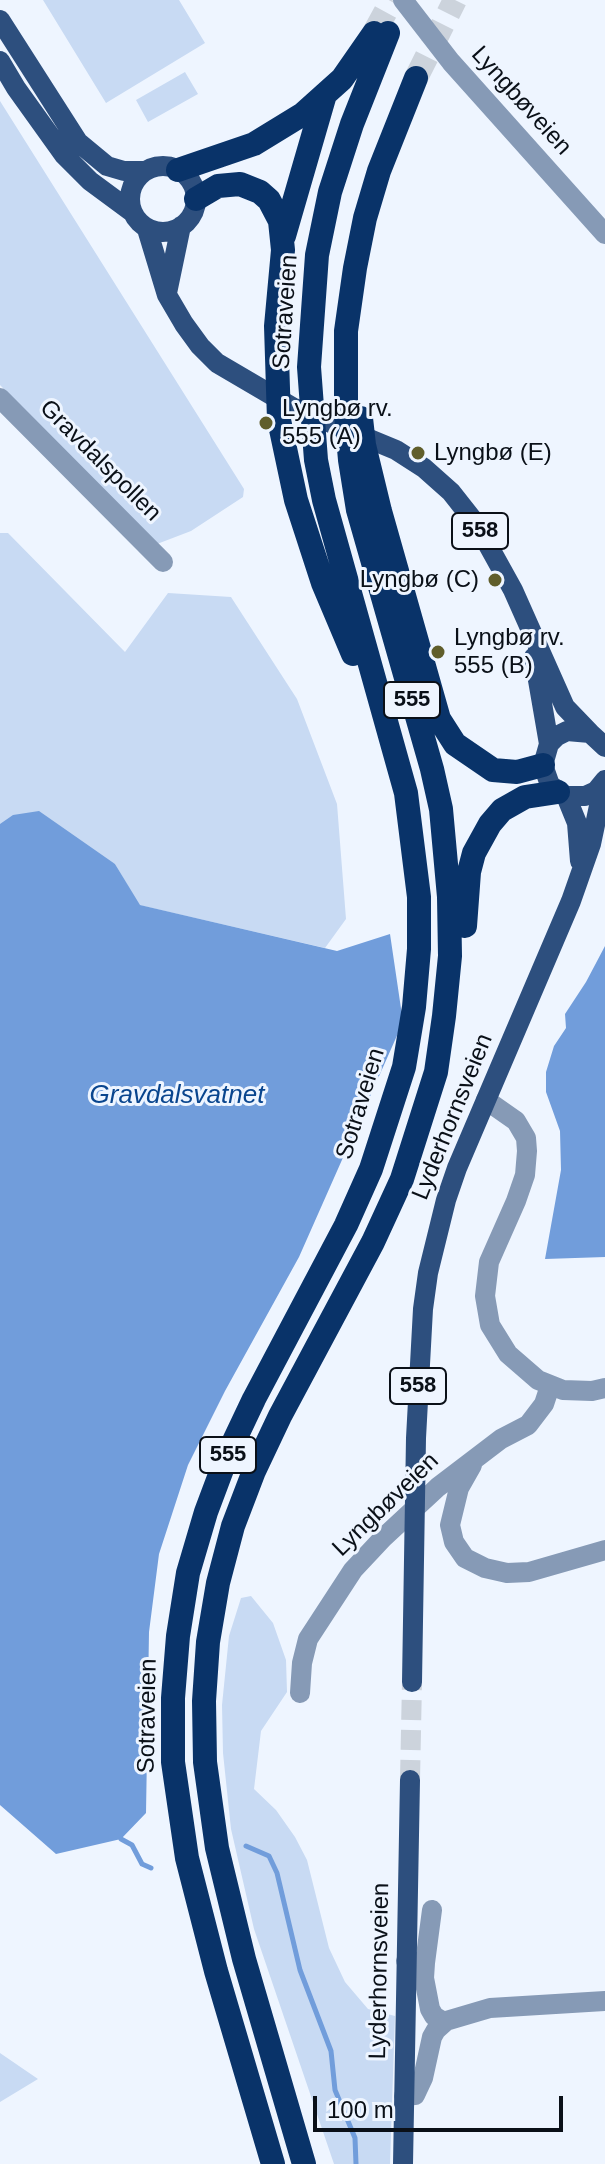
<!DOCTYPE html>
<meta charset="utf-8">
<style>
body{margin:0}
#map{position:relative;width:605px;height:2164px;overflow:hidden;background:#eef5ff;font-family:Arial,sans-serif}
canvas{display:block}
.scale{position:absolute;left:313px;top:2096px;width:250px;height:36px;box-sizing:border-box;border:4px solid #0a1018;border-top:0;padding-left:10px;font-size:24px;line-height:28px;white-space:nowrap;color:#0a1018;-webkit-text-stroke:6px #eef5ff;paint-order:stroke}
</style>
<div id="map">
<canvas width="605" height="2164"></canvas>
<div class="scale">100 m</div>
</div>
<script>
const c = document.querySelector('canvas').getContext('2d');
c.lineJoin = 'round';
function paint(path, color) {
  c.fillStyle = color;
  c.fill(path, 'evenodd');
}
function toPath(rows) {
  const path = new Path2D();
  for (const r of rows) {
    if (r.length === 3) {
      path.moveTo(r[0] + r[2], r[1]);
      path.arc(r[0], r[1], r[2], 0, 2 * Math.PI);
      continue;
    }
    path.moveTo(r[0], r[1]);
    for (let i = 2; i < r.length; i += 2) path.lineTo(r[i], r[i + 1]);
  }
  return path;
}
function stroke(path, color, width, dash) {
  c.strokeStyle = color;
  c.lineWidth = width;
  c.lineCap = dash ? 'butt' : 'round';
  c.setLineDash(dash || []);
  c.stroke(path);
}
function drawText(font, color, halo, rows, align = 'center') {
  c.font = font + ' Arial,sans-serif';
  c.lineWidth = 6;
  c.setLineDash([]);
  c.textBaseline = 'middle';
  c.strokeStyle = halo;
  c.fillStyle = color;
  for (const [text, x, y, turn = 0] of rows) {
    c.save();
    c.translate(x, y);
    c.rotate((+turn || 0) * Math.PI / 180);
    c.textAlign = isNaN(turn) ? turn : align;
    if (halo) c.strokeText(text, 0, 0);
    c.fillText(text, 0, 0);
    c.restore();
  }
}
paint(toPath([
 [43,0,179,0,205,43,106,103],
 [185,72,198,94,148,122,136,100],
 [0,101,244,489,243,497,191,531,157,544,0,385],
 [0,533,8,533,125,652,168,593,231,597,297,699,337,804,346,919,325,948,139,905,115,864,0,824],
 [251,1596,273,1623,286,1660,287,1692,261,1731,254,1789,276,1810,295,1837,307,1860,329,1948,345,1982,368,2009,395,2016,390,2164,334,2164,254,1929,231,1829,223,1753,222,1705,229,1636,241,1598],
 [0,2053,38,2079,0,2102]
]), '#c8daf3');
paint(toPath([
 [39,811,115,864,140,905,337,951,390,934,403,1022,299,1257,225,1391,188,1465,159,1554,149,1632,146,1813,121,1839,56,1854,0,1805,0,824,13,815],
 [605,946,605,1257,545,1259,561,1170,560,1131,546,1092,546,1072,554,1046,566,1028,565,1014,586,982]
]), '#719ddb');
stroke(toPath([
 [121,1839,132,1845,142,1864,151,1868],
 [246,1846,269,1856,277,1873,300,1970,331,2051,335,2090,355,2138,356,2164]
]), '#719ddb', 5);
stroke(toPath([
 [410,1780,412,1682]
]), '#ccd3dc', 20, [20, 10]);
stroke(toPath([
 [374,33,392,0],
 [416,78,455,0]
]), '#ccd3dc', 24, [24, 12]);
stroke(toPath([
 [403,0,451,62,605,234],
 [0,398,163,562],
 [486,1100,516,1121,526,1138,527,1151,525,1175,516,1201,489,1262,485,1296,490,1325,508,1354,538,1380,563,1390,592,1391,605,1388],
 [472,1465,459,1488,450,1525,454,1542,465,1558,485,1568,507,1573,529,1572,605,1550],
 [300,1693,302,1663,308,1639,353,1570,383,1538,438,1487,501,1439,528,1425,544,1404,550,1386],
 [406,1961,425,1963,424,1978,430,2009,434,2016,444,2022],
 [425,1963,432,1910],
 [404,2096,415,2095,423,2078,432,2037,436,2030,446,2021,490,2008,605,2001]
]), '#869ab6', 20);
stroke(toPath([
 [0,20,78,142,107,166,124,171,144,171],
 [0,61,16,88,64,155,90,181,132,212],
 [163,199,33],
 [147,229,167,295,184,324,200,346,217,363,292,407,396,450,424,468,451,492,477,525,513,590,565,707,590,733],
 [167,293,181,226],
 [534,657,549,744],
 [605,747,590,733,567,731,557,736,549,744,543,765,550,785,566,796,585,796,596,791,605,780],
 [566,796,577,823,580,861],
 [412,1682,416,1438,423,1309,428,1273,446,1200,457,1168,571,901,591,844,604,782],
 [403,2164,410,1780]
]), '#2d4f7e', 20);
stroke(toPath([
 [178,170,254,144,303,114,342,79,374,33],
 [196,199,218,186,240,184,260,192,269,200,280,221,283,250,276,326,279,420,296,500,323,583,353,654],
 [284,236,324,98],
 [361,418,364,445,380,511,439,719,455,744,493,770,517,772,543,765],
 [465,926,469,872,474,853,490,824,502,810,525,797,558,792],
 [273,2164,216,1971,187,1858,173,1762,173,1698,178,1636,188,1573,206,1512,227,1456,254,1399,346,1225,371,1169,404,1067,414,1007,419,949,419,897,406,793,324,500,316,460,309,367,317,255,330,192,352,124,388,33],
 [304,2164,244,1959,217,1848,205,1762,204,1701,208,1642,218,1583,233,1526,254,1471,280,1416,373,1242,402,1179,436,1072,444,1016,450,956,449,897,441,809,432,769,358,510,350,460,346,414,346,331,355,268,365,218,379,171,416,78]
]), '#093369', 24);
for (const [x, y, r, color] of [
 [266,423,8,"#605e2b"],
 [418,453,8,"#605e2b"],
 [495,580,8,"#605e2b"],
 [438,652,8,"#605e2b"]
]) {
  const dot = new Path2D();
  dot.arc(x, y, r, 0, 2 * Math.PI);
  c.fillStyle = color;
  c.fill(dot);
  stroke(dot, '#eef5ff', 3);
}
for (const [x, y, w] of [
 [480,531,56],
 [412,700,56],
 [418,1386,56],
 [228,1455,56]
]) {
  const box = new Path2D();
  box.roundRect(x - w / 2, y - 18, w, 36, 6);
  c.fillStyle = '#eef5ff';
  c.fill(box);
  stroke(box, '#0a1018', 2);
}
drawText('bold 22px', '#0a1018', null, [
 ["558",480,531],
 ["555",412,700],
 ["558",418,1386],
 ["555",228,1455]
]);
drawText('24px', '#0a1018', '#eef5ff', [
 ["Lyngbøveien",521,101,48],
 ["Sotraveien",286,312,-86],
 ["Gravdalspollen",100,461,45],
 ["Sotraveien",361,1104,-73],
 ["Lyderhornsveien",453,1117,-68],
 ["Lyngbøveien",386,1505,-44],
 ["Sotraveien",148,1716,-89],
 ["Lyderhornsveien",380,1971,-89]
]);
drawText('24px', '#0a1018', '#eef5ff', [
 ["Lyngbø rv.",282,409],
 ["555 (A)",282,437],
 ["Lyngbø (E)",434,453],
 ["Lyngbø (C)",479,580,"right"],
 ["Lyngbø rv.",454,638],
 ["555 (B)",454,666]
], 'left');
drawText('italic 26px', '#09458e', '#eef5ff', [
 ["Gravdalsvatnet",177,1096]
]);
</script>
